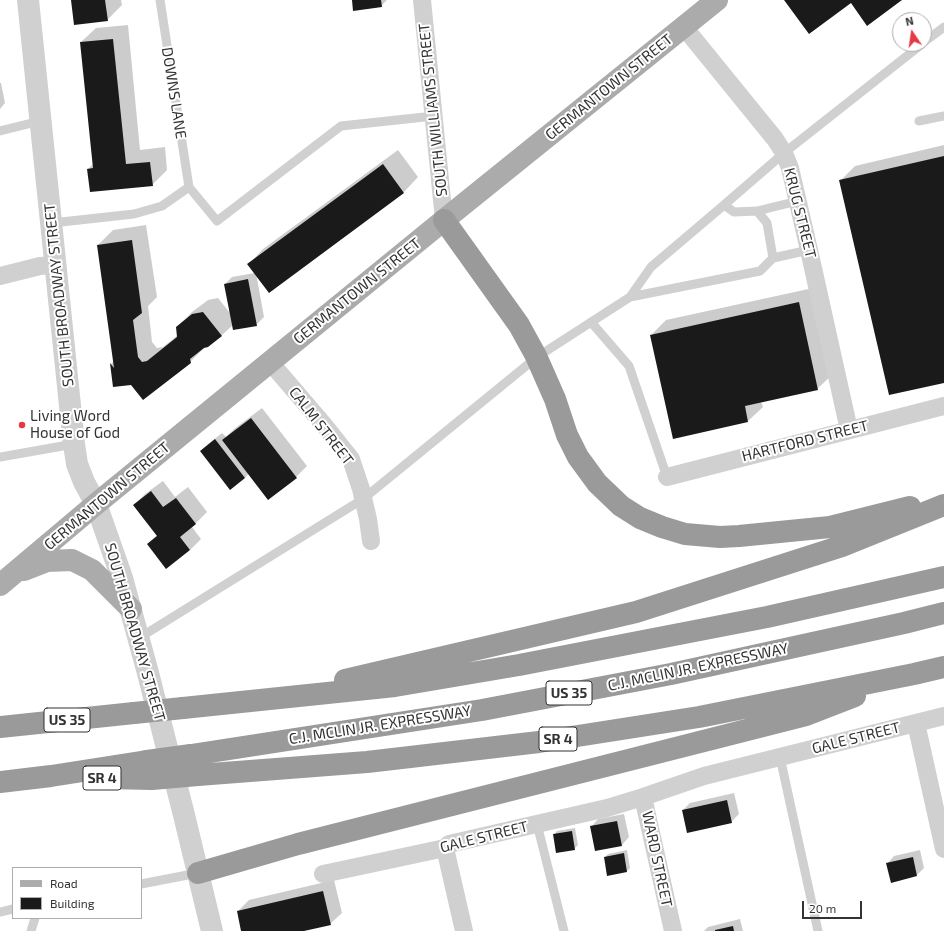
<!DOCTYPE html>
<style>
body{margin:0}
#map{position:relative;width:944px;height:931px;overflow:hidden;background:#fff;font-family:"Exo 2",sans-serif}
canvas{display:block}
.legend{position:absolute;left:12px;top:867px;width:130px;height:52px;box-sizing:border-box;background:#fff;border:1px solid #adadad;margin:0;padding:5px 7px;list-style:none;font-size:12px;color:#333}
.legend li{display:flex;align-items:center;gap:8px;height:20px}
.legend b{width:20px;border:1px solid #adadad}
.north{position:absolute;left:892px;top:12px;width:40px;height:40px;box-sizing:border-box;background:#fff;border:1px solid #adadad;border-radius:50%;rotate:347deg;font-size:11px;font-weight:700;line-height:16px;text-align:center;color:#333}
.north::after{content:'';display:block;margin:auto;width:14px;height:18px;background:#e63946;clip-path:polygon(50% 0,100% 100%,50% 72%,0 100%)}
.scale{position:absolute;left:802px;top:901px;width:60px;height:18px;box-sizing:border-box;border:2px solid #333;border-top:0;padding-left:5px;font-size:12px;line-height:14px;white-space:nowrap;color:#333;-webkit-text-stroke:3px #fff;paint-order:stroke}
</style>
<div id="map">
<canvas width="944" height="931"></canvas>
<ul class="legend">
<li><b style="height:5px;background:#ababab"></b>Road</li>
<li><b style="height:11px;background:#1a1a1a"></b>Building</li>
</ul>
<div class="north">N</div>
<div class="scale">20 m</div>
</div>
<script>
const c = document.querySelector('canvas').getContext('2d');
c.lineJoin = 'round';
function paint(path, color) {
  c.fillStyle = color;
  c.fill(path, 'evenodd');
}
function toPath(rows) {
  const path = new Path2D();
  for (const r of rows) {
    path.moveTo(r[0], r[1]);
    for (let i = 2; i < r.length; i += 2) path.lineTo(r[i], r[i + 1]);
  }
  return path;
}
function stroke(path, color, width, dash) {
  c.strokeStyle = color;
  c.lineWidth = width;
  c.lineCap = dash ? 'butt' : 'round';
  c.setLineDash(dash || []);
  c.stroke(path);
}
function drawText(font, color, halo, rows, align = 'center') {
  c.font = font + ' "Exo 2",sans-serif';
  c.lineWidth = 4;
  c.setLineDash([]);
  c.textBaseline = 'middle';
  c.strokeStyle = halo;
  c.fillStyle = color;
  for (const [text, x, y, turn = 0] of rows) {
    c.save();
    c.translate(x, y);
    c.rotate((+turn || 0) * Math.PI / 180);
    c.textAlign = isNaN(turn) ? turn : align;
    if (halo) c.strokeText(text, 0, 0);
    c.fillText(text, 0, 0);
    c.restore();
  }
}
paint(toPath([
 [72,0,121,0,122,5,107,20],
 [353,0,387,0,381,6],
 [128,25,140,150,165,147,167,170,152,185,88,169,93,164,81,42,96,28],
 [0,83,1,83,5,103,0,109],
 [944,145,944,382,840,181,855,166],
 [398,150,418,177,404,192,269,291,256,273,264,317,256,325,233,325,222,335,208,346,205,347,190,362,132,384,114,386,111,364,114,361,98,245,113,230,146,225,157,297,148,306,152,342,157,348,163,347,178,335,177,327,192,312,208,300,218,298,230,313,225,284,232,277,255,273,249,264,263,249],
 [813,288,832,375,817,389,761,402,763,407,748,421,651,335,666,320],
 [262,408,307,466,296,477,249,473,245,478,201,451,208,444,222,433,226,437,234,429],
 [163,481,175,497,188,487,207,512,192,527,201,539,190,550,148,544,157,535,134,505,145,494],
 [734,793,739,814,731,822,683,810,690,803],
 [624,814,629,837,622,845,596,850,591,827,598,819],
 [575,828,578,845,574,849,554,835,557,831],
 [627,850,630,868,627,871,608,875,605,857,608,854],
 [920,850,924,868,917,875,887,864,894,856],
 [334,880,342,913,330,924,300,931,242,931,238,911,249,900],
 [740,919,743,931,704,931,708,927]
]), '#0003');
paint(toPath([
 [71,0,105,0,108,21,74,25],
 [352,0,381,0,382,7,353,11],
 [784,0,902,0,867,26,851,3,809,34],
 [113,39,126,164,150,162,153,186,90,192,87,169,93,168,80,42],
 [944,156,944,383,889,395,839,180],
 [383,164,404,193,269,293,247,264],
 [132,240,142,313,133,320,138,357,142,362,147,361,177,337,176,327,192,314,203,312,222,336,208,347,204,348,190,359,191,363,143,400,131,385,113,387,110,363,114,368,97,245],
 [248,279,257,326,233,330,224,284],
 [799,302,818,390,745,406,748,422,673,439,650,335],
 [251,418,297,478,268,500,222,440],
 [215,439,245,478,230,490,200,451],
 [151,491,163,507,176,498,196,524,180,537,190,550,166,569,147,544,157,536,133,505],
 [727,800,732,823,687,833,682,810],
 [617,821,622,846,595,851,590,826],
 [572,831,575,850,556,853,553,834],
 [624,853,627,872,607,876,604,857],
 [913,857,917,876,891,883,886,863],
 [323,891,331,925,304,931,241,931,237,911],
 [733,926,734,931,715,931,715,930]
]), '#1a1a1a');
stroke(toPath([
 [160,0,189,187],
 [924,42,944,27],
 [919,121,944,116],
 [0,131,40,121],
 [757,211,798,201],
 [52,223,134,214,162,206,189,187,217,221,341,126,434,116],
 [773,258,809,250],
 [630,297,651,267,724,205],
 [591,322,629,366,667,477],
 [0,457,74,444],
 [139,638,363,499,537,357,630,297,760,271,773,258,767,223,757,211,734,212,724,205,784,153,922,44],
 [780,757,818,931],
 [537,824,564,931],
 [141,884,198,873],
 [0,912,13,909],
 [31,931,35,918]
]), '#d0d0d0', 9);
stroke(toPath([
 [422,0,444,220],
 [684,27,775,139,784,153,790,168,809,250,849,430],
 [0,276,40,266,56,265],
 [270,362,324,425,351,459,361,489,368,519,371,541],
 [667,477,944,406],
 [916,723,944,849],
 [643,797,673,931],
 [445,848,464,931],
 [323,874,445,848,449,844,607,808,643,797,704,776,944,716]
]), '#d0d0d0', 18);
stroke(toPath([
 [28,0,74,444,77,464,84,482,96,504,122,578,148,673,184,815,212,931]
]), '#d0d0d0', 22);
stroke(toPath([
 [24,570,47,561,72,560,92,570,131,609],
 [0,585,96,504,444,220,717,0]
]), '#ababab', 22);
stroke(toPath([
 [444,220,519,325,536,356,555,399,567,435,578,457,597,483,621,506,640,518,662,527,685,534,720,537,739,536,830,527,910,507],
 [345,680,636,612,842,546,944,505],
 [183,708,395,686,519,665,767,617,944,577],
 [0,727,134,713],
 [191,755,482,710,671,674,904,623,944,613],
 [198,775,367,762,539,742,699,717,914,674,944,667],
 [106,778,152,779],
 [0,782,51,776,147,761],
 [198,873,298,844,806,715,855,696]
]), '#9a9a9a', 22);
stroke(toPath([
 [134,713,183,708],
 [147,761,191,755],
 [152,779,198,775]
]), '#9a9a9a', 22);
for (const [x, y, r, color] of [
 [22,425,4,"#e63946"]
]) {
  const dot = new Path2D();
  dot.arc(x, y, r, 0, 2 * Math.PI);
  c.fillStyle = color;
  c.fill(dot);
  stroke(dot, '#fff', 1.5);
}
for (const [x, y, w] of [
 [569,693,46],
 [67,720,46],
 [558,739,38],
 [102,778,38]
]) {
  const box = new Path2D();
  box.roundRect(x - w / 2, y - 12, w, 24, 3);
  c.fillStyle = '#fff';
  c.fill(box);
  stroke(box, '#333', 1);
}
drawText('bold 14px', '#333', null, [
 ["US 35",569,693],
 ["US 35",67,720],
 ["SR 4",558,739],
 ["SR 4",102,778]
]);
drawText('15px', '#333', '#fff', [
 ["GERMANTOWN STREET",609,87,-39],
 ["DOWNS LANE",174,93,81],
 ["SOUTH WILLIAMS STREET",433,110,-96],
 ["KRUG STREET",800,213,76],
 ["GERMANTOWN STREET",357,291,-39],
 ["SOUTH BROADWAY STREET",59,295,-96],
 ["CALM STREET",321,426,52],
 ["HARTFORD STREET",805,441,-14],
 ["GERMANTOWN STREET",107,496,-40],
 ["SOUTH BROADWAY STREET",135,632,74],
 ["C.J. MCLIN JR. EXPRESSWAY",698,667,-12],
 ["C.J. MCLIN JR. EXPRESSWAY",380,725,-9],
 ["GALE STREET",856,738,-14],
 ["GALE STREET",484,837,-14],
 ["WARD STREET",657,859,78]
]);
drawText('15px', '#333', '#fff', [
 ["Living Word",30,416],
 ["House of God",30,433]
], 'left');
</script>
